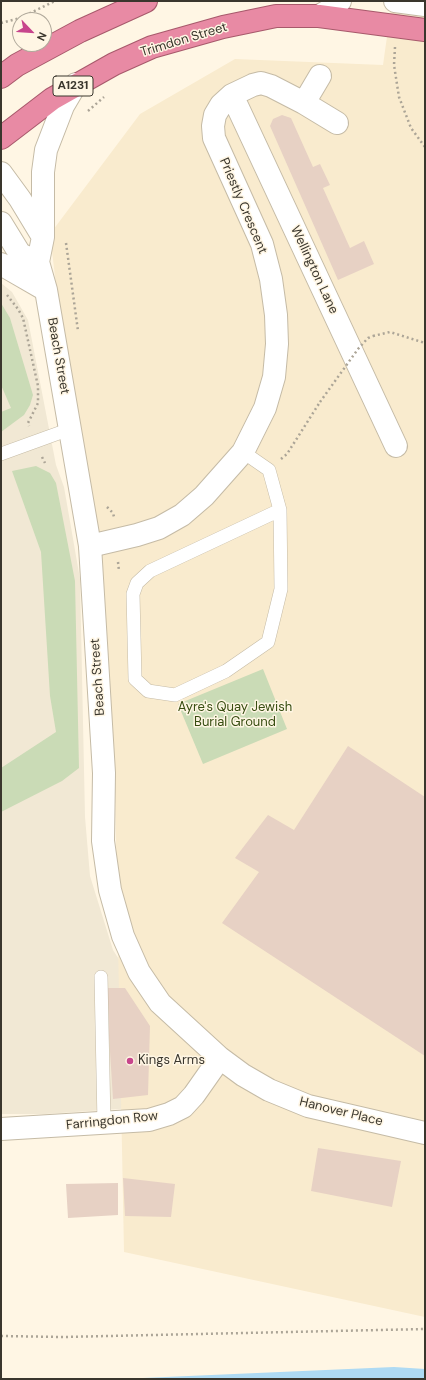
<!DOCTYPE html>
<style>
body{margin:0}
#map{position:relative;width:426px;height:1380px;overflow:hidden;background:#fff6e4;font-family:"DM Sans",sans-serif}
canvas{display:block}
.frame{position:absolute;inset:0;border:2px solid #3a362d;pointer-events:none}
.north{position:absolute;left:12px;top:12px;width:40px;height:40px;box-sizing:border-box;background:#fff6e4;border:1px solid #b0a99b;border-radius:50%;rotate:115deg;font-size:11px;font-weight:700;line-height:16px;text-align:center;color:#3a362d}
.north::after{content:'';display:block;margin:auto;width:14px;height:18px;background:#c7458c;clip-path:polygon(50% 0,100% 100%,50% 72%,0 100%)}
</style>
<div id="map">
<canvas width="426" height="1380"></canvas>
<div class="frame"></div>
<div class="north">N</div>
</div>
<script>
const c = document.querySelector('canvas').getContext('2d');
c.lineJoin = 'round';
function paint(path, color) {
  c.fillStyle = color;
  c.fill(path, 'evenodd');
}
function toPath(rows) {
  const path = new Path2D();
  for (const r of rows) {
    path.moveTo(r[0], r[1]);
    for (let i = 2; i < r.length; i += 2) path.lineTo(r[i], r[i + 1]);
  }
  return path;
}
function stroke(path, color, width, dash) {
  c.strokeStyle = color;
  c.lineWidth = width;
  c.lineCap = dash ? 'butt' : 'round';
  c.setLineDash(dash || []);
  c.stroke(path);
}
function drawText(font, color, halo, rows, align = 'center') {
  c.font = font + ' "DM Sans",sans-serif';
  c.lineWidth = 3;
  c.setLineDash([]);
  c.textBaseline = 'middle';
  c.strokeStyle = halo;
  c.fillStyle = color;
  for (const [text, x, y, turn = 0] of rows) {
    c.save();
    c.translate(x, y);
    c.rotate((+turn || 0) * Math.PI / 180);
    c.textAlign = isNaN(turn) ? turn : align;
    if (halo) c.strokeText(text, 0, 0);
    c.fillText(text, 0, 0);
    c.restore();
  }
}
paint(toPath([
 [1,283,12,292,28,320,56,465,64,487,80,579,85,817,90,876,113,950,166,1033,148,1107,45,1114,1,1114]
]), '#f1e8d4');
paint(toPath([
 [392,1,425,1,425,1317,124,1252,115,788,50,234,140,114,235,59,383,65]
]), '#f9ebce');
paint(toPath([
 [1,303,10,318,33,395,30,405,24,415,1,432,1,412,11,408,1,385],
 [36,466,50,473,56,483,75,581,79,768,62,781,1,812,1,768,56,732,50,696,41,552,12,471],
 [263,669,287,729,203,764,178,704]
]), '#cadbb6');
paint(toPath([
 [394,1367,425,1369,425,1379,120,1379]
]), '#aedaf3');
paint(toPath([
 [282,115,291,118,313,167,320,164,330,185,323,188,350,248,364,241,374,264,338,280,270,126,273,119],
 [348,746,425,797,425,1056,222,923,259,872,235,858,268,815,294,830],
 [106,988,125,988,150,1026,148,1095,113,1099],
 [318,1148,401,1161,392,1207,311,1191],
 [123,1178,175,1184,171,1217,125,1216],
 [118,1183,118,1215,68,1218,66,1184]
]), '#e7d1c4');
const service = toPath([
 [243,452,269,470,280,510,281,589,268,642,226,671,175,695,148,691,135,679,133,594,137,583,150,571,280,510],
 [1,454,70,429],
 [101,977,104,1123]
]);
const minor = toPath([
 [320,76,304,103,337,123],
 [232,95,396,446],
 [90,546,137,535,159,528,182,515,204,496,243,452,265,408,274,377,277,344,276,315,271,279,262,244,214,138,213,126,215,115,221,105,232,95,253,85,261,83,271,86,304,103]
]);
const tertiary = toPath([
 [319,16,333,8,340,1],
 [1,173,20,199,43,237,38,262,46,290,90,546,104,773,103,841,110,890,123,936,139,972,160,1003,220,1058,243,1075,269,1090,308,1106,425,1133],
 [1,223,20,254,38,262],
 [43,237,43,172,46,150,63,106,76,84],
 [1,264,46,290],
 [1,1129,149,1120,169,1114,183,1107,194,1095,220,1058]
]);
const secondary = toPath([
 [395,1,425,5]
]);
const trunk = toPath([
 [1,77,17,65,80,31,146,1],
 [1,138,52,99,114,64,152,47,223,27,276,16,319,16,425,30]
]);
stroke(service, '#c5bba6', 14);
stroke(minor, '#c5bba6', 24);
stroke(tertiary, '#c5bba6', 24);
stroke(secondary, '#c5bba6', 24);
stroke(trunk, '#a7596b', 24);
stroke(toPath([
 [1,23,20,18,55,1],
 [395,47,394,65,399,97,411,128,425,147],
 [88,111,104,97],
 [66,243,78,331],
 [7,295,18,309,23,318,38,386,38,403,28,423,29,426],
 [373,336,390,332,425,343],
 [42,457,45,463],
 [281,459,287,454,320,402],
 [107,507,113,513,114,517],
 [118,562,119,571],
 [1,1336,63,1337,425,1329]
]), '#aca597', 2.5, [2, 3]);
stroke(service, '#fff', 13);
stroke(minor, '#fff', 22);
stroke(tertiary, '#fff', 22);
stroke(secondary, '#fff', 22);
stroke(trunk, '#e88aa4', 22);
stroke(toPath([
 [320,402,358,349,368,338,373,336]
]), '#aca597', 2.5, [2, 3]);
for (const [x, y, r, color] of [
 [130,1061,4,"#c7458c"]
]) {
  const dot = new Path2D();
  dot.arc(x, y, r, 0, 2 * Math.PI);
  c.fillStyle = color;
  c.fill(dot);
  stroke(dot, '#fff6e4', 1.5);
}
for (const [x, y, w] of [
 [73,86,40]
]) {
  const box = new Path2D();
  box.roundRect(x - w / 2, y - 10, w, 20, 3);
  c.fillStyle = '#fff6e4';
  c.fill(box);
  stroke(box, '#3a362d', 1);
}
drawText('bold 12px', '#3a362d', null, [
 ["A1231",73,86]
]);
drawText('13px', '#3a362d', '#fff6e4', [
 ["Trimdon Street",184,40,-17],
 ["Priestly Crescent",243,206,67],
 ["Wellington Lane",314,270,65],
 ["Beach Street",58,356,80],
 ["Beach Street",98,677,-94],
 ["Hanover Place",341,1112,14],
 ["Farringdon Row",112,1121,-6]
]);
drawText('13px', '#374d11', '#fff6e4', [
 ["Ayre's Quay Jewish",235,708],
 ["Burial Ground",235,723]
]);
drawText('13px', '#3a362d', '#fff6e4', [
 ["Kings Arms",138,1061]
], 'left');
</script>
